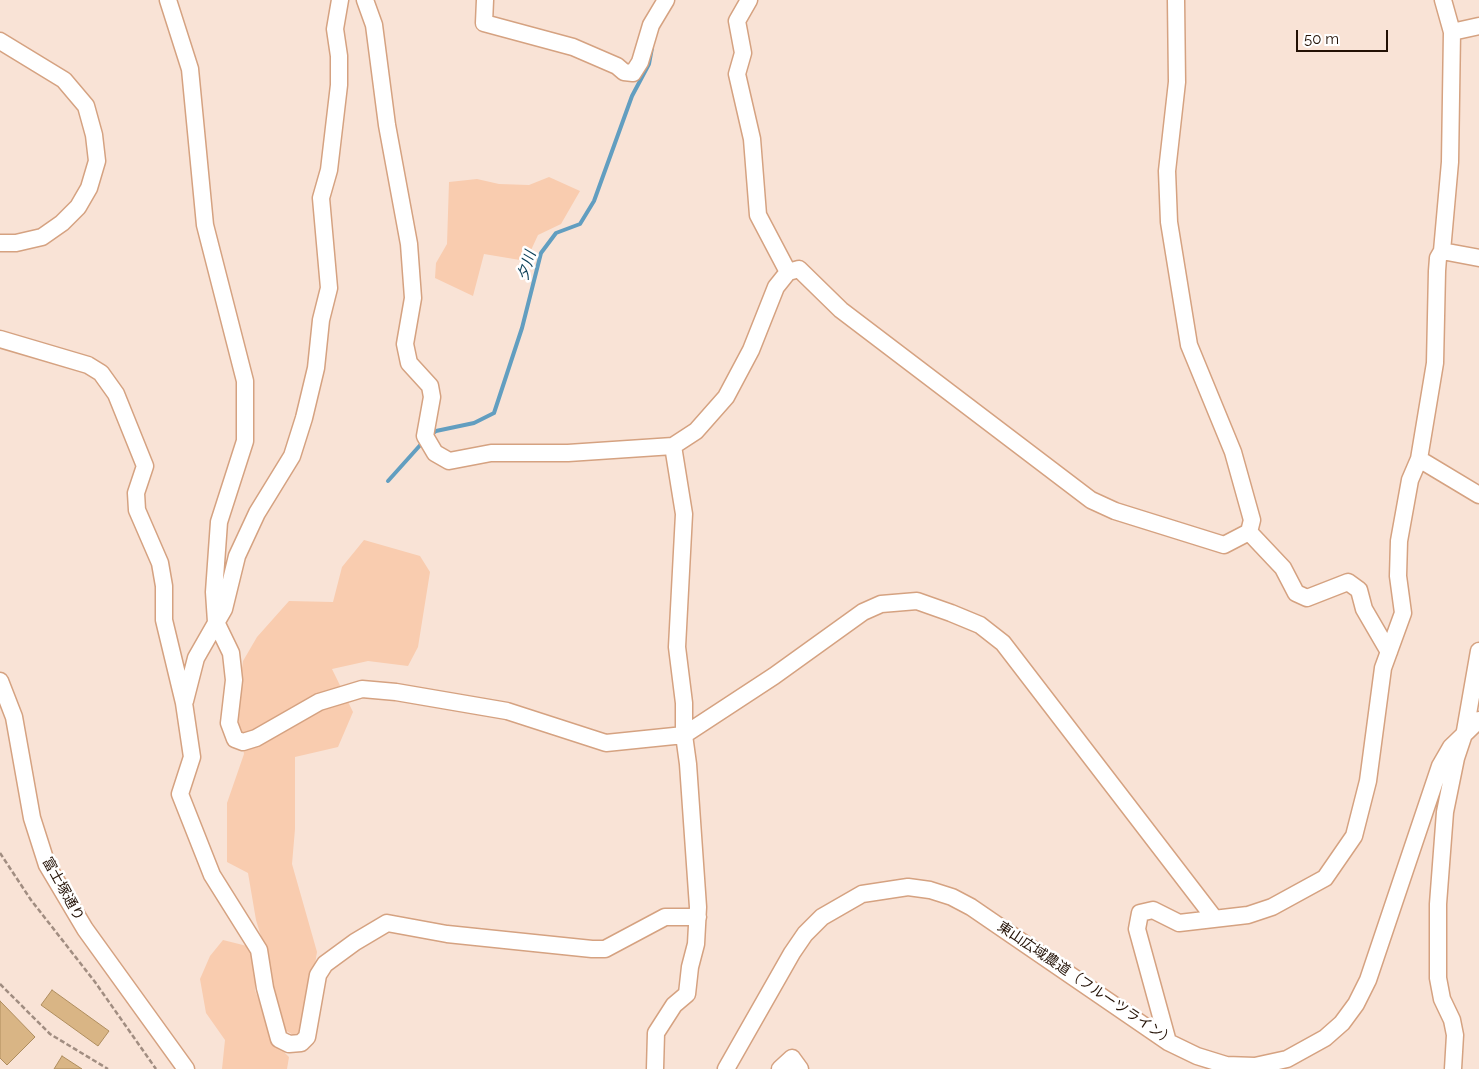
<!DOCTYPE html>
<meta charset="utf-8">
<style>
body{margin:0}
#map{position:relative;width:1479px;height:1069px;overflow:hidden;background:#f9e3d6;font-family:Raleway,sans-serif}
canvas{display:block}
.scale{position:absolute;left:1296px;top:30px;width:92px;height:22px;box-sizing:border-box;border:2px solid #231105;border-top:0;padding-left:6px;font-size:15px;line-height:18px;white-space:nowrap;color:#231105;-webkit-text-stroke:4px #fff;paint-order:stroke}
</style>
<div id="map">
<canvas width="1479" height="1069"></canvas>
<div class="scale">50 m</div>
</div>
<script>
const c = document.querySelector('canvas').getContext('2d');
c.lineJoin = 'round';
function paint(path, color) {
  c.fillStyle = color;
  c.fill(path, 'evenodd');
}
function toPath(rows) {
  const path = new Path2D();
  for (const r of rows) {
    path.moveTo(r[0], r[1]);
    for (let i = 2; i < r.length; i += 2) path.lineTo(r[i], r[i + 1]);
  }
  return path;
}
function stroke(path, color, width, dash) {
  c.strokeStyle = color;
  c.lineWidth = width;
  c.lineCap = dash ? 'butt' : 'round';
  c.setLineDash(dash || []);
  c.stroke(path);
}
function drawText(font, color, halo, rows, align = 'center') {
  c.font = font + ' Raleway,"Noto Sans JP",sans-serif';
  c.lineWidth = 5;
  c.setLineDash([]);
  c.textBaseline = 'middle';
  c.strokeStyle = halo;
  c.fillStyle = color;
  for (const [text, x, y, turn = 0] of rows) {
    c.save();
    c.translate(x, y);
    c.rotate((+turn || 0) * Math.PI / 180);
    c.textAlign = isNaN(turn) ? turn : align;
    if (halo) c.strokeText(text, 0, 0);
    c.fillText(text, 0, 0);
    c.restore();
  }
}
paint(toPath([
 [549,177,580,191,561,224,538,235,526,261,484,254,473,296,435,278,436,263,447,244,449,182,477,179,499,184,529,185],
 [364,540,420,556,430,572,418,647,408,666,368,661,332,669,353,712,338,747,295,757,295,829,292,864,317,952,306,1018,298,1038,285,1030,276,1010,268,959,256,920,248,873,227,862,227,803,244,754,236,707,243,661,257,637,289,601,333,602,342,567],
 [223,940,247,946,255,953,255,990,275,1043,289,1057,287,1069,222,1069,225,1040,206,1013,200,979,210,956]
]), '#f9ccaf');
stroke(toPath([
 [432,434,436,431,474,423,494,413,522,328,541,253,556,233,580,224,594,201,632,96,649,64,652,48],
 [388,481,423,442]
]), '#629ec0', 4);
const building = toPath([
 [52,990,109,1031,98,1046,41,1005,52,990],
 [0,1001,35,1037,7,1065,0,1058,0,1001],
 [62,1056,82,1069,54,1069,62,1056]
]);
paint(building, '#d9b585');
stroke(building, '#af8d5e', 1);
const minor = toPath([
 [168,0,190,69,205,225,245,381,245,441,219,522,214,592,216,622,231,653,234,680,229,723,235,739,243,742,256,738,319,702,362,689,396,692,507,711,606,743,684,735,774,676,863,612,881,604,917,601,951,613,980,625,1003,643,1215,919],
 [365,0,374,25,387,125,409,244,413,298,405,344,409,363,430,386,432,397,425,436,435,453,449,461,491,453,568,453,673,446,696,431,726,397,751,350,776,287,788,272,799,269,841,310,1091,500,1115,511,1224,545,1249,532,1252,520,1233,452,1189,345,1169,222,1167,171,1177,82,1176,0],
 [485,0,484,23,573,47,617,66,624,72,633,73,640,62,651,25,666,0],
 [749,0,737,21,743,53,737,74,752,139,758,215,788,272],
 [1443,0,1452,32],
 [0,41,64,80,86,106,94,135,97,161,89,188,78,207,62,223,42,237,16,243,0,243],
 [1442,251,1479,258],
 [0,339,88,365,101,373,116,394,145,466,136,493,137,510,160,563,164,586,164,620,184,703,192,757,180,794,212,875,259,950,265,988,279,1039,289,1044,301,1043,307,1037,318,975,325,964,355,942,387,923,447,934,592,949,605,949,665,917,698,917],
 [1419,459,1479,495],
 [1249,532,1283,568,1296,593,1307,598,1348,582,1359,590,1364,609,1389,652],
 [0,681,14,717,32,818,47,865,85,929,186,1069],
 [185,701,196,658,224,609,237,556,257,513,292,456,304,418,316,368,321,320,329,288,321,198,329,170,339,85,339,56,335,29,340,0],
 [1168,1042,1137,929,1140,913,1153,910,1179,923,1248,915,1272,907,1325,878,1354,836,1368,781,1383,668,1403,613,1398,576,1399,541,1410,480,1419,459,1435,363,1437,271,1438,258,1442,251,1450,162,1452,32,1479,26],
 [655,1069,656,1033,674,1005,687,994,690,967,696,944,698,907,688,764,684,735,684,703,677,647,684,514,673,446],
 [726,1069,792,953,805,934,822,917,862,894,908,887,930,890,952,897,971,907,1168,1042,1197,1056,1226,1065,1255,1066,1287,1059,1325,1038,1342,1023,1356,1004,1368,980,1440,766,1451,747,1479,720],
 [780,1069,792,1058,800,1069],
 [1453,1069,1455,1035,1452,1020,1442,999,1438,978,1438,904,1445,812,1456,758,1465,731,1479,651]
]);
stroke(minor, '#d5a281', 19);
stroke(toPath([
 [0,853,31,900,95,982,156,1069],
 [0,984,50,1034,108,1069]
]), '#a18d81', 2.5, [5, 2.5]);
stroke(minor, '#fff', 16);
drawText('14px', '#231105', '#fff', [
 ["富士塚通り",63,889,61],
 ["東山広域農道（フルーツライン）",1086,984,34]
]);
drawText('italic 15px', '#0a3e56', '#fff', [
 ["夕川",527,266,-73]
]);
</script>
